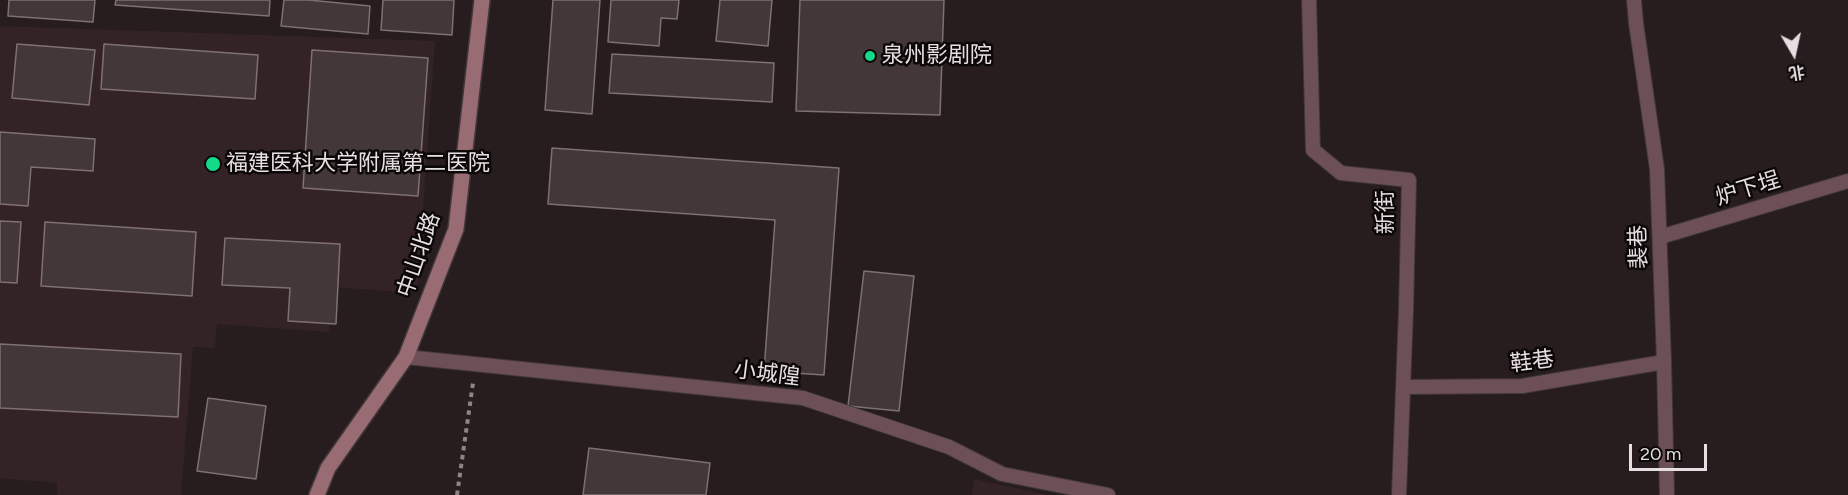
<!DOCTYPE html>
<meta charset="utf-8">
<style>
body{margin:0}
#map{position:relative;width:1848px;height:495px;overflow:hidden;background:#271c1e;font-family:Figtree,"Noto Sans SC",sans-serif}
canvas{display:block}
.north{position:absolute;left:1764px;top:24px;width:60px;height:60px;-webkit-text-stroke:4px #0c0808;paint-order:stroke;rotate:171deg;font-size:16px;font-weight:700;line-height:24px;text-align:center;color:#e6dee0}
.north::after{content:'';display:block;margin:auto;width:21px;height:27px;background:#e6dee0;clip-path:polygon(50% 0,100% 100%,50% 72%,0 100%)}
.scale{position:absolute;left:1629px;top:444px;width:78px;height:27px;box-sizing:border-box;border:3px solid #e6dee0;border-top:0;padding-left:8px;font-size:18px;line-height:21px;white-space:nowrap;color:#e6dee0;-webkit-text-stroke:4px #0c0808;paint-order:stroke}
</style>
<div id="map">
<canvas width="1848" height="495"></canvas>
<div class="north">北</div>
<div class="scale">20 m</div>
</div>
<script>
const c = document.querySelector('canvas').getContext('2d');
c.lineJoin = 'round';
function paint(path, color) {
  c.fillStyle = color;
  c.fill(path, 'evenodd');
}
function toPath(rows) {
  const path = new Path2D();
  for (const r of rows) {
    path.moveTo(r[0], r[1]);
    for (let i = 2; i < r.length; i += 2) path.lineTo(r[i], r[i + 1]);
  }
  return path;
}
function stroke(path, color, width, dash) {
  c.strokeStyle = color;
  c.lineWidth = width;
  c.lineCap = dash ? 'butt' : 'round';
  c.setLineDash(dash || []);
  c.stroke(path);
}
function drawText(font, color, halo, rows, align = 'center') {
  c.font = font + ' Figtree,"Noto Sans SC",sans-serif';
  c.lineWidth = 5;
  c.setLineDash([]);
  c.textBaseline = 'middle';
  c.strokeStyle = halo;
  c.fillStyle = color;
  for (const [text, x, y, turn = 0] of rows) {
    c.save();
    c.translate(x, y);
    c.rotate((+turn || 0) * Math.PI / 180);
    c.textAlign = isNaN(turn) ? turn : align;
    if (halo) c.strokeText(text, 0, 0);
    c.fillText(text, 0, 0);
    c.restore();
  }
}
paint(toPath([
 [0,26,435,41,417,293,333,287,329,332,217,324,215,348,193,347,181,495,57,495,57,483,0,478],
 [974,479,1048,495,972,495]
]), '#342326');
const building = toPath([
 [9,0,95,0,93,22,8,16,9,0],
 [116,0,270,0,269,16,115,5,116,0],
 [284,0,309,0,370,6,368,34,281,26,284,0],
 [383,0,454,0,452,35,381,30,383,0],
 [553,0,600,0,592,114,545,110,553,0],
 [611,0,679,0,677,19,661,18,659,46,608,42,611,0],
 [720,0,772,0,768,46,716,41,720,0],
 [800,0,944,0,940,115,796,111,800,0],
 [17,44,95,50,89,105,12,98,17,44],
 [104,44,258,55,255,99,101,89,104,44],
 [312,50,428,58,418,196,303,188,312,50],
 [612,54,774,63,772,102,609,93,612,54],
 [0,132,95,139,93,171,31,167,28,206,0,204,0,132],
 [552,148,839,168,824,375,764,371,775,220,548,204,552,148],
 [0,221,21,222,17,283,0,282,0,221],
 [45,222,196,232,192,296,41,286,45,222],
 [225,238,340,244,336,324,288,321,290,288,222,285,225,238],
 [864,271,914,276,899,411,848,406,864,271],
 [0,344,181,354,178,417,0,408,0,344],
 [208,398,266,406,256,479,197,471,208,398],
 [589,448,710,463,706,495,583,495,589,448]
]);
paint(building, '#433738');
stroke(building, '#7f7173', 1.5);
const lane = toPath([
 [1309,0,1313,150,1341,173,1409,180,1406,310,1399,495],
 [1634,0,1636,23,1657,169,1664,362,1667,495],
 [1660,237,1848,181],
 [406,357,803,398,949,447,1002,474,1108,495],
 [1403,387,1522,386,1664,362]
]);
const secondary = toPath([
 [317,495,328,468,406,357,456,229,482,0]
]);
stroke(lane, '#423739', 16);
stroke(secondary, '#423739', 18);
stroke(toPath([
 [457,495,473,383]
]), '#8e8587', 4, [4.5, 4.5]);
stroke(lane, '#6d5055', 14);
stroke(secondary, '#996c74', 15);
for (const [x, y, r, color] of [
 [870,56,6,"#14d989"],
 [213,164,8,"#14d989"]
]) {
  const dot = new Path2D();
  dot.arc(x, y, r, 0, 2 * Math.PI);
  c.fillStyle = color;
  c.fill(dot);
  stroke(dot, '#0c0808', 2);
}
drawText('22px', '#e6dee0', '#0c0808', [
 ["泉州影剧院",882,56],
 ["福建医科大学附属第二医院",226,164]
], 'left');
drawText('22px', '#e6dee0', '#0c0808', [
 ["炉下埕",1748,189,-17],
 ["新街",1386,212,-91],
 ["裴巷",1639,247,-92],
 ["中山北路",419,255,-71],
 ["鞋巷",1532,362,-7],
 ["小城隍",767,374,7]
]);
</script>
